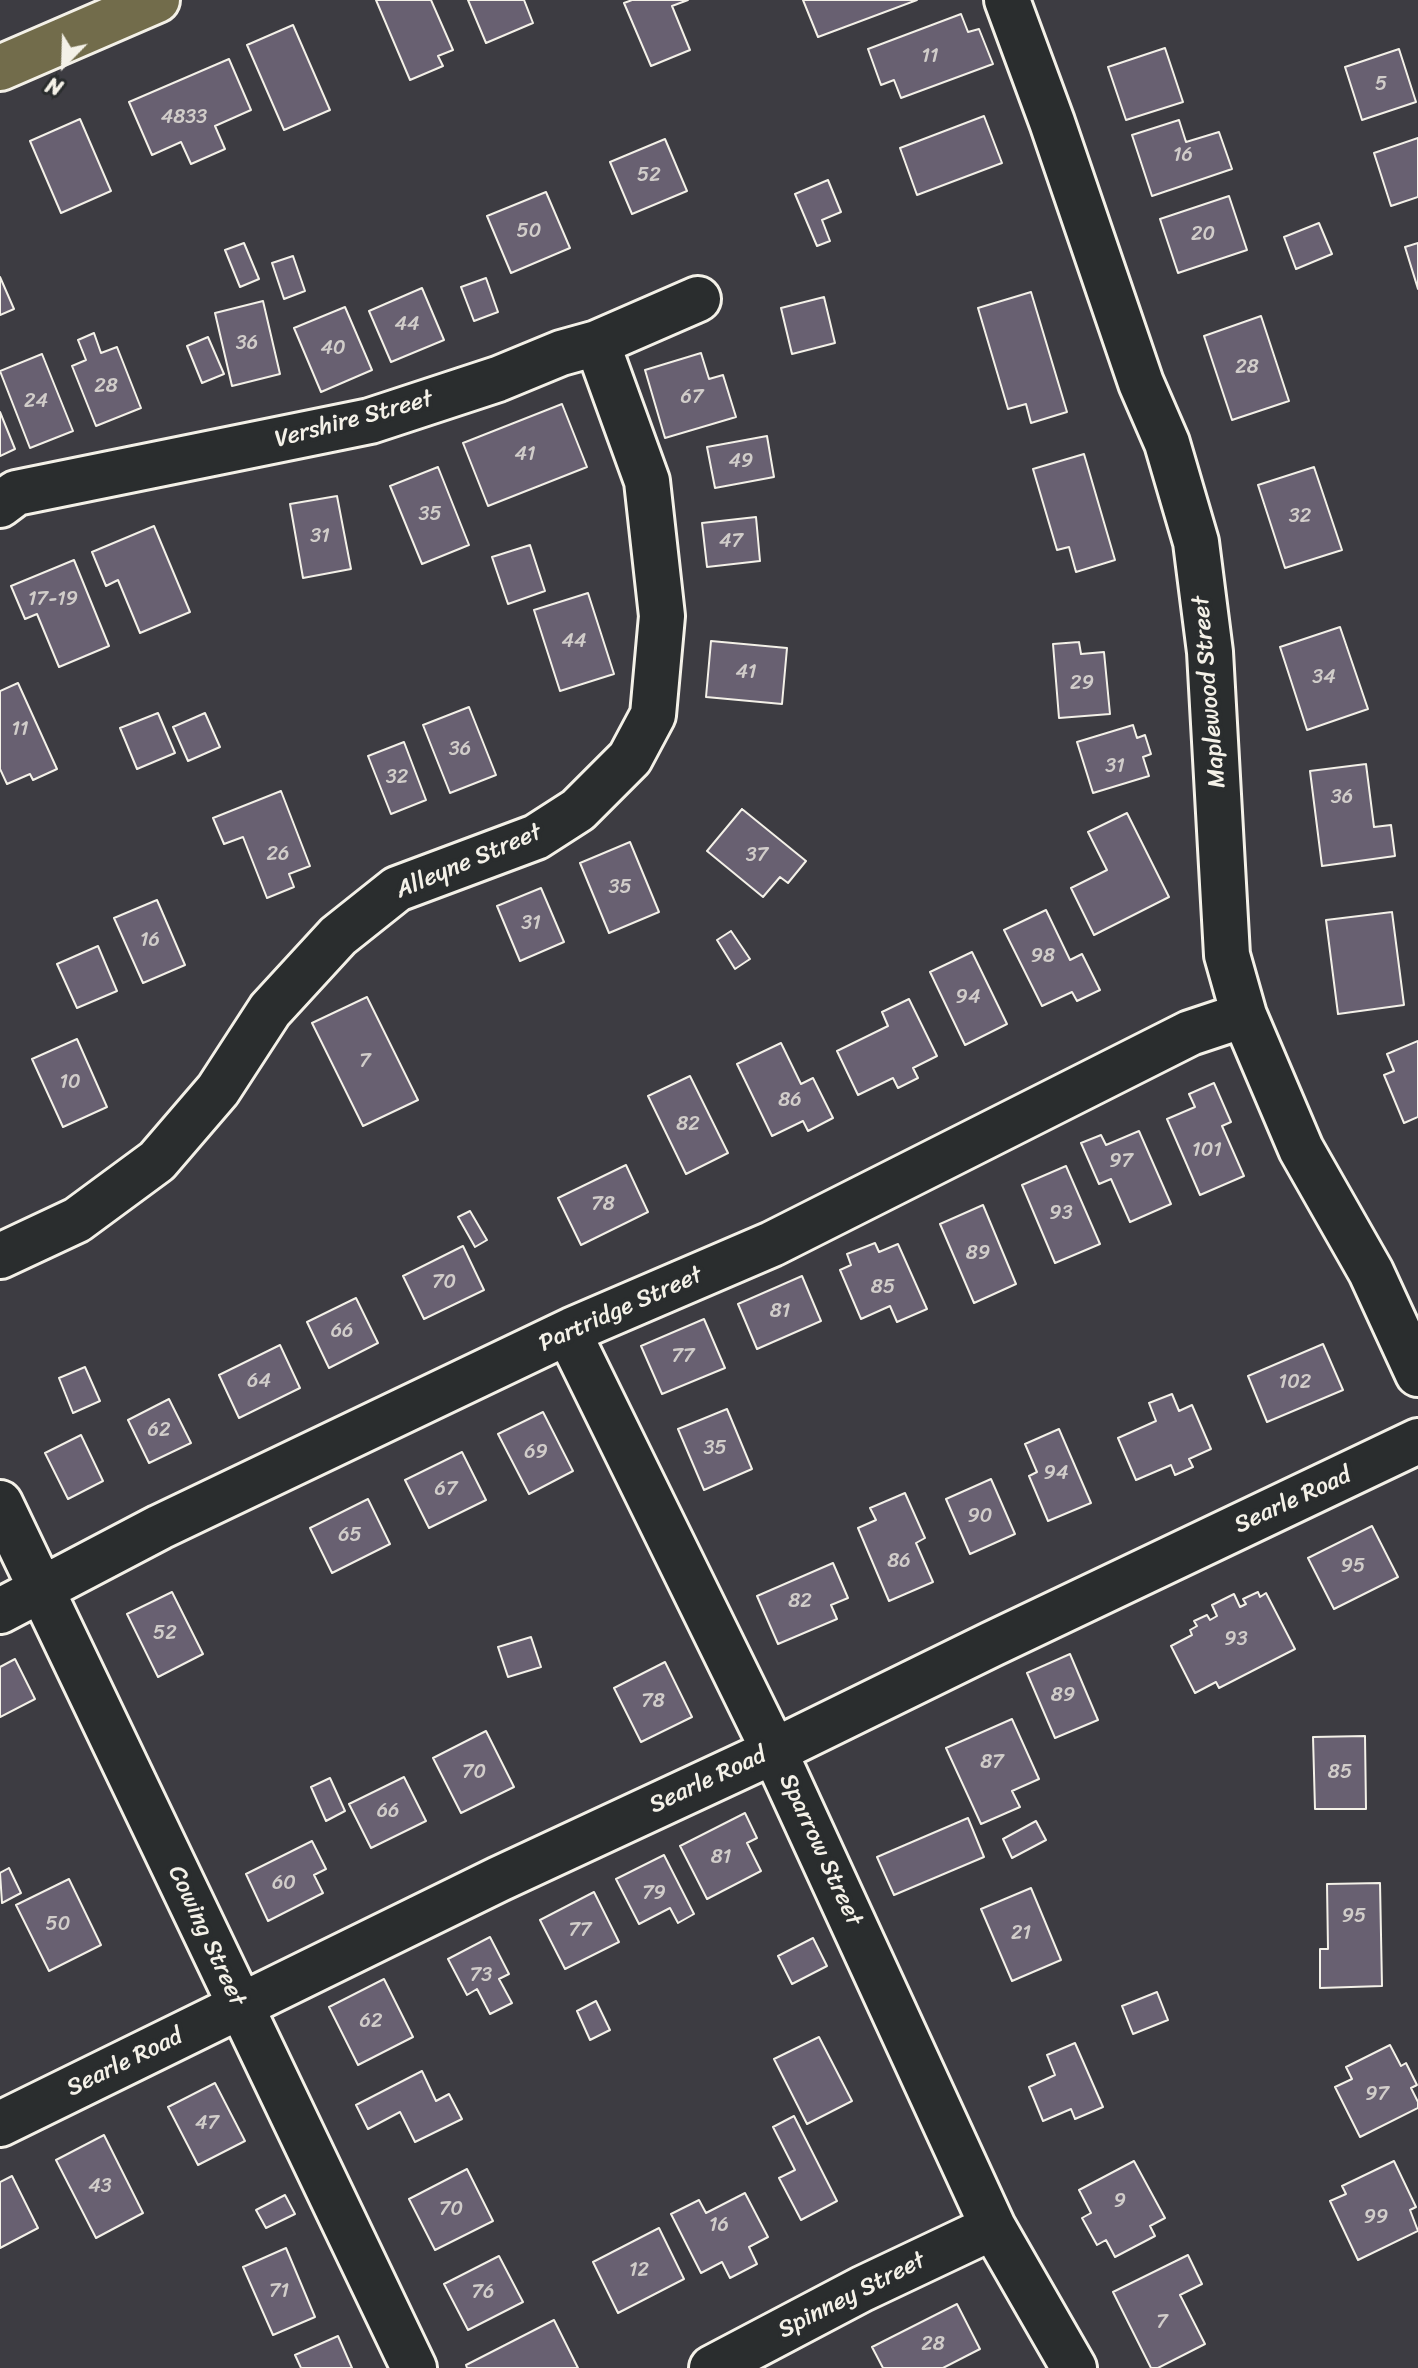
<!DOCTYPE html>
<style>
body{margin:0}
#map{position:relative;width:1418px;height:2368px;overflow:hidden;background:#3d3c42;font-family:Sriracha,sans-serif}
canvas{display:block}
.north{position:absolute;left:24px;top:24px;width:80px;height:80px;-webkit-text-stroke:6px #2a2d2e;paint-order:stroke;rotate:203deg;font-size:22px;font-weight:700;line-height:32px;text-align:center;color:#f4f1e8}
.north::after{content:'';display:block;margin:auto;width:28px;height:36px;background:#f4f1e8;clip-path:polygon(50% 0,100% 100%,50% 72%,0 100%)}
</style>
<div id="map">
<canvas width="1418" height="2368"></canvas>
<div class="north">N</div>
</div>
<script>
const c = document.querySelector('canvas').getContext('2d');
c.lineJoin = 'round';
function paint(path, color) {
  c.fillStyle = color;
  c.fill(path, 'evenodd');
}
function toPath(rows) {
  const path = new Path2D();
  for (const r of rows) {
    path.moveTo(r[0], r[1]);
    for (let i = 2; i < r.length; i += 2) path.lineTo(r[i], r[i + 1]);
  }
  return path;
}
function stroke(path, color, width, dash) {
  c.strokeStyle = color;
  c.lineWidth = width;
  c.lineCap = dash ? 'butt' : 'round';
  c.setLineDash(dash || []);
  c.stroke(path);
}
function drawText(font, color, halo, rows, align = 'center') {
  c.font = font + ' Sriracha,sans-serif';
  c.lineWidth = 8;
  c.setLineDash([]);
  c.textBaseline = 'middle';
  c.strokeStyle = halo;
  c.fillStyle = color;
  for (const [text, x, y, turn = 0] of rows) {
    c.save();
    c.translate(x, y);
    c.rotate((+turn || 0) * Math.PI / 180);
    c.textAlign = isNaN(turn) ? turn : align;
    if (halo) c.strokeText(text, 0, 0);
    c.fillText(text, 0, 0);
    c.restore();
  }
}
const building = toPath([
 [376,0,431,0,453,50,438,56,443,66,410,80,376,0],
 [468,0,524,0,533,23,486,43,468,0],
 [632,0,688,0,672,6,690,50,651,66,624,3,632,0],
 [803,0,917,0,818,37,803,0],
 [961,14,968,32,979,29,993,64,901,98,894,80,881,85,868,49,961,14],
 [293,25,330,110,284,130,247,45,293,25],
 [1165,48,1183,102,1126,120,1108,67,1165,48],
 [1399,49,1416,102,1362,120,1345,67,1399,49],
 [229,59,251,110,215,126,225,149,191,164,181,142,152,155,129,102,229,59],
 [984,116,1002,163,917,195,900,148,984,116],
 [80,119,111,191,61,213,30,141,80,119],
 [1179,120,1186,142,1219,132,1232,169,1152,196,1132,135,1179,120],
 [1418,138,1418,197,1391,206,1374,153,1418,138],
 [665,139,687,191,632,214,610,162,665,139],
 [828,180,841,212,822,220,830,241,817,246,795,194,828,180],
 [546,192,570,248,511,273,487,216,546,192],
 [1229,196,1247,250,1178,273,1160,219,1229,196],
 [1319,223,1332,254,1296,269,1284,237,1319,223],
 [244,243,259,279,240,287,225,250,244,243],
 [1418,243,1418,289,1405,247,1418,243],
 [293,256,305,291,284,299,272,263,293,256],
 [0,277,14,309,0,315,0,277],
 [486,278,498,312,474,321,461,287,486,278],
 [422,288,444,340,391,362,369,311,422,288],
 [1031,292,1067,412,1031,423,1026,404,1008,409,978,308,1031,292],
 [824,297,835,343,792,354,781,308,824,297],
 [263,301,280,374,232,386,215,313,263,301],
 [345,307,372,370,321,392,294,328,345,307],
 [1261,316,1289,401,1232,420,1204,336,1261,316],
 [94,333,101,353,117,347,141,408,96,426,72,366,86,360,78,340,94,333],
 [208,337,224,374,202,383,187,346,208,337],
 [701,353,709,379,723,375,736,417,665,438,645,370,701,353],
 [42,354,73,431,30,448,0,371,42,354],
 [562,404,587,467,488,506,463,443,562,404],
 [0,412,15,449,0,456,0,412],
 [767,436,774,477,715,488,707,447,767,436],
 [1084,454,1115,560,1076,572,1069,547,1057,550,1033,469,1084,454],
 [438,467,469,545,422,564,390,486,438,467],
 [1314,467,1342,550,1285,568,1258,485,1314,467],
 [337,496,351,569,303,578,290,504,337,496],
 [756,517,760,561,707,567,702,523,756,517],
 [154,526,190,612,140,633,118,580,106,586,92,552,154,526],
 [530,545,545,591,508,604,492,557,530,545],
 [74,560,109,646,59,667,37,614,25,619,11,586,74,560],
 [588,593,614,674,560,691,534,610,588,593],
 [1340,627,1368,709,1307,730,1280,647,1340,627],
 [711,641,787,648,782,704,706,697,711,641],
 [1079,642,1081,654,1104,652,1110,714,1059,718,1053,644,1079,642],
 [18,683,57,769,33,780,30,774,7,784,0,769,0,691,18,683],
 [469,707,496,775,450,793,423,725,469,707],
 [158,713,175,753,137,769,120,728,158,713],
 [205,713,220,747,188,761,173,727,205,713],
 [1133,725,1137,738,1145,735,1151,754,1143,757,1149,776,1093,793,1077,742,1133,725],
 [404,742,426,800,391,814,368,756,404,742],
 [1366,764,1374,827,1391,825,1395,856,1322,866,1310,771,1366,764],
 [281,791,310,866,289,874,294,887,267,898,243,837,224,844,213,818,281,791],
 [742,809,806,861,788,883,780,877,763,897,707,851,742,809],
 [1127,813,1169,897,1094,935,1071,888,1107,870,1088,832,1127,813],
 [630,842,659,912,609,933,580,863,630,842],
 [541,888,564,942,520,961,497,906,541,888],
 [157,900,185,965,143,983,114,918,157,900],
 [1046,910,1070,960,1082,954,1100,990,1077,1001,1072,992,1042,1006,1004,930,1046,910],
 [1392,912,1404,1005,1338,1014,1326,920,1392,912],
 [731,931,750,959,735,969,717,940,731,931],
 [98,946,117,991,77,1008,57,964,98,946],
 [972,952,1007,1024,965,1045,930,972,972,952],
 [367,997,418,1100,363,1126,312,1023,367,997],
 [909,999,937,1056,913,1068,918,1078,898,1088,893,1078,858,1095,837,1051,888,1026,882,1012,909,999],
 [77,1039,107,1107,63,1127,32,1059,77,1039],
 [1418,1041,1418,1117,1404,1123,1384,1075,1394,1071,1387,1054,1418,1041],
 [781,1043,801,1084,813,1078,833,1118,808,1131,803,1121,772,1136,737,1064,781,1043],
 [690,1076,728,1153,686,1174,648,1096,690,1076],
 [1214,1083,1231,1122,1222,1126,1244,1176,1200,1195,1167,1119,1195,1107,1189,1094,1214,1083],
 [1139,1131,1171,1204,1130,1222,1111,1179,1099,1184,1081,1143,1101,1135,1106,1145,1139,1131],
 [626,1165,648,1212,581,1245,558,1198,626,1165],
 [1066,1166,1100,1244,1055,1263,1022,1185,1066,1166],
 [983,1205,1016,1284,974,1303,940,1224,983,1205],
 [470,1211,487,1240,475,1247,458,1217,470,1211],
 [875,1243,879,1252,898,1244,927,1309,897,1322,890,1306,861,1319,840,1270,851,1265,847,1254,875,1243],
 [463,1246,484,1290,424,1319,403,1276,463,1246],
 [802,1276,821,1321,757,1349,738,1304,802,1276],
 [356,1298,378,1343,329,1368,307,1322,356,1298],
 [704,1319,725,1368,662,1394,641,1346,704,1319],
 [1323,1344,1343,1390,1267,1422,1248,1376,1323,1344],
 [280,1345,300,1388,239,1418,219,1375,280,1345],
 [85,1367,100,1401,73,1413,59,1378,85,1367],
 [1172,1394,1179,1411,1192,1405,1211,1449,1189,1459,1193,1467,1175,1475,1171,1465,1136,1480,1118,1438,1156,1421,1149,1403,1172,1394],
 [169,1399,191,1443,149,1463,128,1420,169,1399],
 [727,1409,752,1469,704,1490,678,1429,727,1409],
 [543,1412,573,1471,529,1494,498,1434,543,1412],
 [1059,1429,1091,1503,1048,1521,1029,1476,1037,1472,1025,1444,1059,1429],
 [81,1435,103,1481,68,1499,45,1453,81,1435],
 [462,1452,486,1500,429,1528,405,1480,462,1452],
 [991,1479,1015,1534,970,1554,946,1499,991,1479],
 [905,1493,925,1538,916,1543,933,1582,889,1601,858,1528,876,1520,870,1508,905,1493],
 [368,1499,390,1544,332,1573,310,1528,368,1499],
 [1372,1526,1398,1577,1334,1609,1308,1558,1372,1526],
 [833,1563,848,1598,831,1605,837,1619,778,1644,757,1596,833,1563],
 [172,1592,203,1654,158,1677,127,1614,172,1592],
 [1258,1592,1260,1597,1266,1593,1295,1649,1219,1688,1216,1682,1195,1693,1171,1646,1192,1635,1190,1630,1197,1626,1194,1621,1207,1615,1210,1620,1217,1616,1212,1605,1234,1594,1240,1607,1246,1604,1243,1599,1258,1592],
 [531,1637,541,1667,508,1677,498,1647,531,1637],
 [1070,1654,1098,1720,1055,1738,1027,1673,1070,1654],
 [15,1659,35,1699,0,1717,0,1667,15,1659],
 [665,1662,692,1717,641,1742,614,1688,665,1662],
 [1012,1719,1039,1779,1012,1791,1020,1807,981,1824,946,1748,1012,1719],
 [486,1731,514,1787,461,1813,433,1758,486,1731],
 [1365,1736,1366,1809,1315,1809,1313,1737,1365,1736],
 [404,1777,426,1821,371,1848,349,1804,404,1777],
 [330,1778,345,1811,326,1821,311,1787,330,1778],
 [745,1813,757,1838,747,1843,761,1871,707,1899,680,1846,745,1813],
 [968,1818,984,1857,894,1895,877,1857,968,1818],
 [1036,1821,1046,1840,1012,1858,1003,1839,1036,1821],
 [312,1841,326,1869,314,1875,323,1893,268,1921,246,1874,312,1841],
 [664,1855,694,1914,678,1923,670,1908,639,1924,616,1879,664,1855],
 [9,1868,21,1893,2,1903,0,1873,9,1868],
 [69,1879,101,1945,49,1971,16,1905,69,1879],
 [1380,1883,1382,1986,1320,1988,1320,1949,1328,1949,1327,1884,1380,1883],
 [1031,1888,1061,1960,1012,1981,981,1909,1031,1888],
 [594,1892,619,1942,565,1969,540,1920,594,1892],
 [490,1937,509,1974,499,1979,512,2003,490,2014,477,1989,467,1995,448,1959,490,1937],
 [813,1938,827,1966,792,1984,778,1956,813,1938],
 [384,1979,413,2037,358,2065,329,2007,384,1979],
 [1157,1992,1168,2020,1133,2034,1122,2006,1157,1992],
 [596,2001,610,2030,590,2040,577,2011,596,2001],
 [819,2037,852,2101,807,2124,774,2059,819,2037],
 [1075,2043,1103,2107,1075,2119,1071,2109,1043,2121,1029,2087,1055,2075,1047,2055,1075,2043],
 [1390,2045,1401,2066,1406,2063,1417,2085,1411,2088,1418,2102,1418,2108,1360,2137,1335,2087,1352,2079,1346,2067,1390,2045],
 [422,2071,436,2101,449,2094,462,2119,415,2142,400,2112,368,2129,356,2105,422,2071],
 [215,2083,245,2141,198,2165,168,2107,215,2083],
 [794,2116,837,2201,801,2220,779,2178,795,2170,773,2127,794,2116],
 [104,2135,143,2213,96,2238,56,2160,104,2135],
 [1134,2161,1165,2218,1150,2226,1155,2236,1115,2257,1106,2240,1097,2245,1082,2218,1091,2213,1079,2190,1134,2161],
 [1394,2161,1416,2207,1410,2210,1418,2231,1358,2260,1330,2201,1346,2194,1342,2186,1394,2161],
 [467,2169,493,2221,435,2250,409,2199,467,2169],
 [12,2176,38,2228,0,2248,0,2182,12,2176],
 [745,2193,768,2237,749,2247,757,2264,730,2278,722,2262,701,2273,671,2214,699,2200,706,2213,745,2193],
 [285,2195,295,2214,266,2228,256,2210,285,2195],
 [659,2228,684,2279,618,2313,593,2262,659,2228],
 [286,2248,315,2317,273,2335,243,2267,286,2248],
 [1188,2255,1202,2284,1180,2295,1205,2344,1158,2368,1151,2368,1113,2292,1188,2255],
 [499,2256,523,2302,468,2330,444,2284,499,2256],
 [957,2304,980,2349,943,2368,883,2368,872,2347,957,2304],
 [554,2320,578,2368,467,2368,466,2365,554,2320],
 [338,2336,352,2368,301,2368,295,2355,338,2336]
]);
paint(building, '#686071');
stroke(building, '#f4f1e8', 2);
const street = toPath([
 [1007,0,1052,122,1141,383,1167,443,1196,542,1210,652,1227,955,1244,1015,1301,1149,1371,1272,1418,1374],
 [0,505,16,493,370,421,498,379,561,353,597,343,698,299],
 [0,1256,77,1220,157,1161,218,1090,270,1010,338,936,397,889,536,837,578,810,630,758,653,715,662,616,647,481,597,343],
 [568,1332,774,1751,993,2227,1074,2368],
 [0,1503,414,2368],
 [0,1611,160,1527,572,1330,772,1244,1190,1033,1244,1015],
 [0,2124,499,1879,774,1751,992,1644,1418,1441],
 [712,2368,862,2289,993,2227]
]);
const primary = toPath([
 [0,68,157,0]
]);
stroke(street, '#f4f1e8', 50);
stroke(primary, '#f4f1e8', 50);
stroke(street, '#2a2d2e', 44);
stroke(primary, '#726c4b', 44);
drawText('20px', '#d1cdca', null, [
 ["11",930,57],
 ["5",1381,85],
 ["4833",184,118],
 ["16",1183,156],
 ["52",649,176],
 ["50",529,232],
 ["20",1203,235],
 ["44",407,325],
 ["36",247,344],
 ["40",333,349],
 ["28",1247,368],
 ["28",106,387],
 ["67",692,398],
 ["24",36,402],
 ["41",525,455],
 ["49",741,462],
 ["35",430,515],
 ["32",1300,517],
 ["31",320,537],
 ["47",731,542],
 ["17-19",53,600],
 ["44",574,642],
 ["41",746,673],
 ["34",1324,678],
 ["29",1082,684],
 ["11",20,730],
 ["36",460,750],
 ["31",1115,767],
 ["32",397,778],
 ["36",1342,798],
 ["26",278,855],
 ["37",757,856],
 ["35",620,888],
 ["31",531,924],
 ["16",150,941],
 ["98",1043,957],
 ["94",968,998],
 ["7",365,1062],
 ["10",70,1083],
 ["86",790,1101],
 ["82",688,1125],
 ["101",1207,1151],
 ["97",1121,1162],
 ["78",603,1205],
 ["93",1061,1214],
 ["89",978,1254],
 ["70",444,1283],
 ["85",883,1288],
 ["81",780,1312],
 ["66",342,1332],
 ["77",683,1357],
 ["64",259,1382],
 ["102",1295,1383],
 ["62",159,1431],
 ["35",715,1449],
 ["69",536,1453],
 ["94",1056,1474],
 ["67",446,1490],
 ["90",980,1517],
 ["65",350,1536],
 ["86",899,1562],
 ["95",1353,1567],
 ["82",800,1602],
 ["52",165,1634],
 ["93",1236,1640],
 ["89",1063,1696],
 ["78",653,1702],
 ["87",992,1763],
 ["70",474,1773],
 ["85",1340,1773],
 ["66",388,1812],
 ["81",721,1858],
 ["60",284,1884],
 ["79",654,1894],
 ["95",1354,1917],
 ["50",58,1925],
 ["77",580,1931],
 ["21",1021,1934],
 ["73",481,1976],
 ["62",371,2022],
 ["97",1377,2095],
 ["47",207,2124],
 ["43",100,2187],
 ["9",1120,2202],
 ["70",451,2210],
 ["99",1376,2218],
 ["16",719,2226],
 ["12",639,2271],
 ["71",279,2292],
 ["76",483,2293],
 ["7",1162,2323],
 ["28",933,2345]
]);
drawText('24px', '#f4f1e8', '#2a2d2e', [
 ["Vershire Street",354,420,-15],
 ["Maplewood Street",1210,692,-95],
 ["Alleyne Street",469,862,-23],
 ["Partridge Street",621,1310,-24],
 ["Searle Road",1293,1501,-25],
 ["Searle Road",708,1781,-25],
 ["Sparrow Street",820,1850,65],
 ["Cowing Street",206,1936,65],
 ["Searle Road",125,2063,-26],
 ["Spinney Street",852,2296,-27]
]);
</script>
